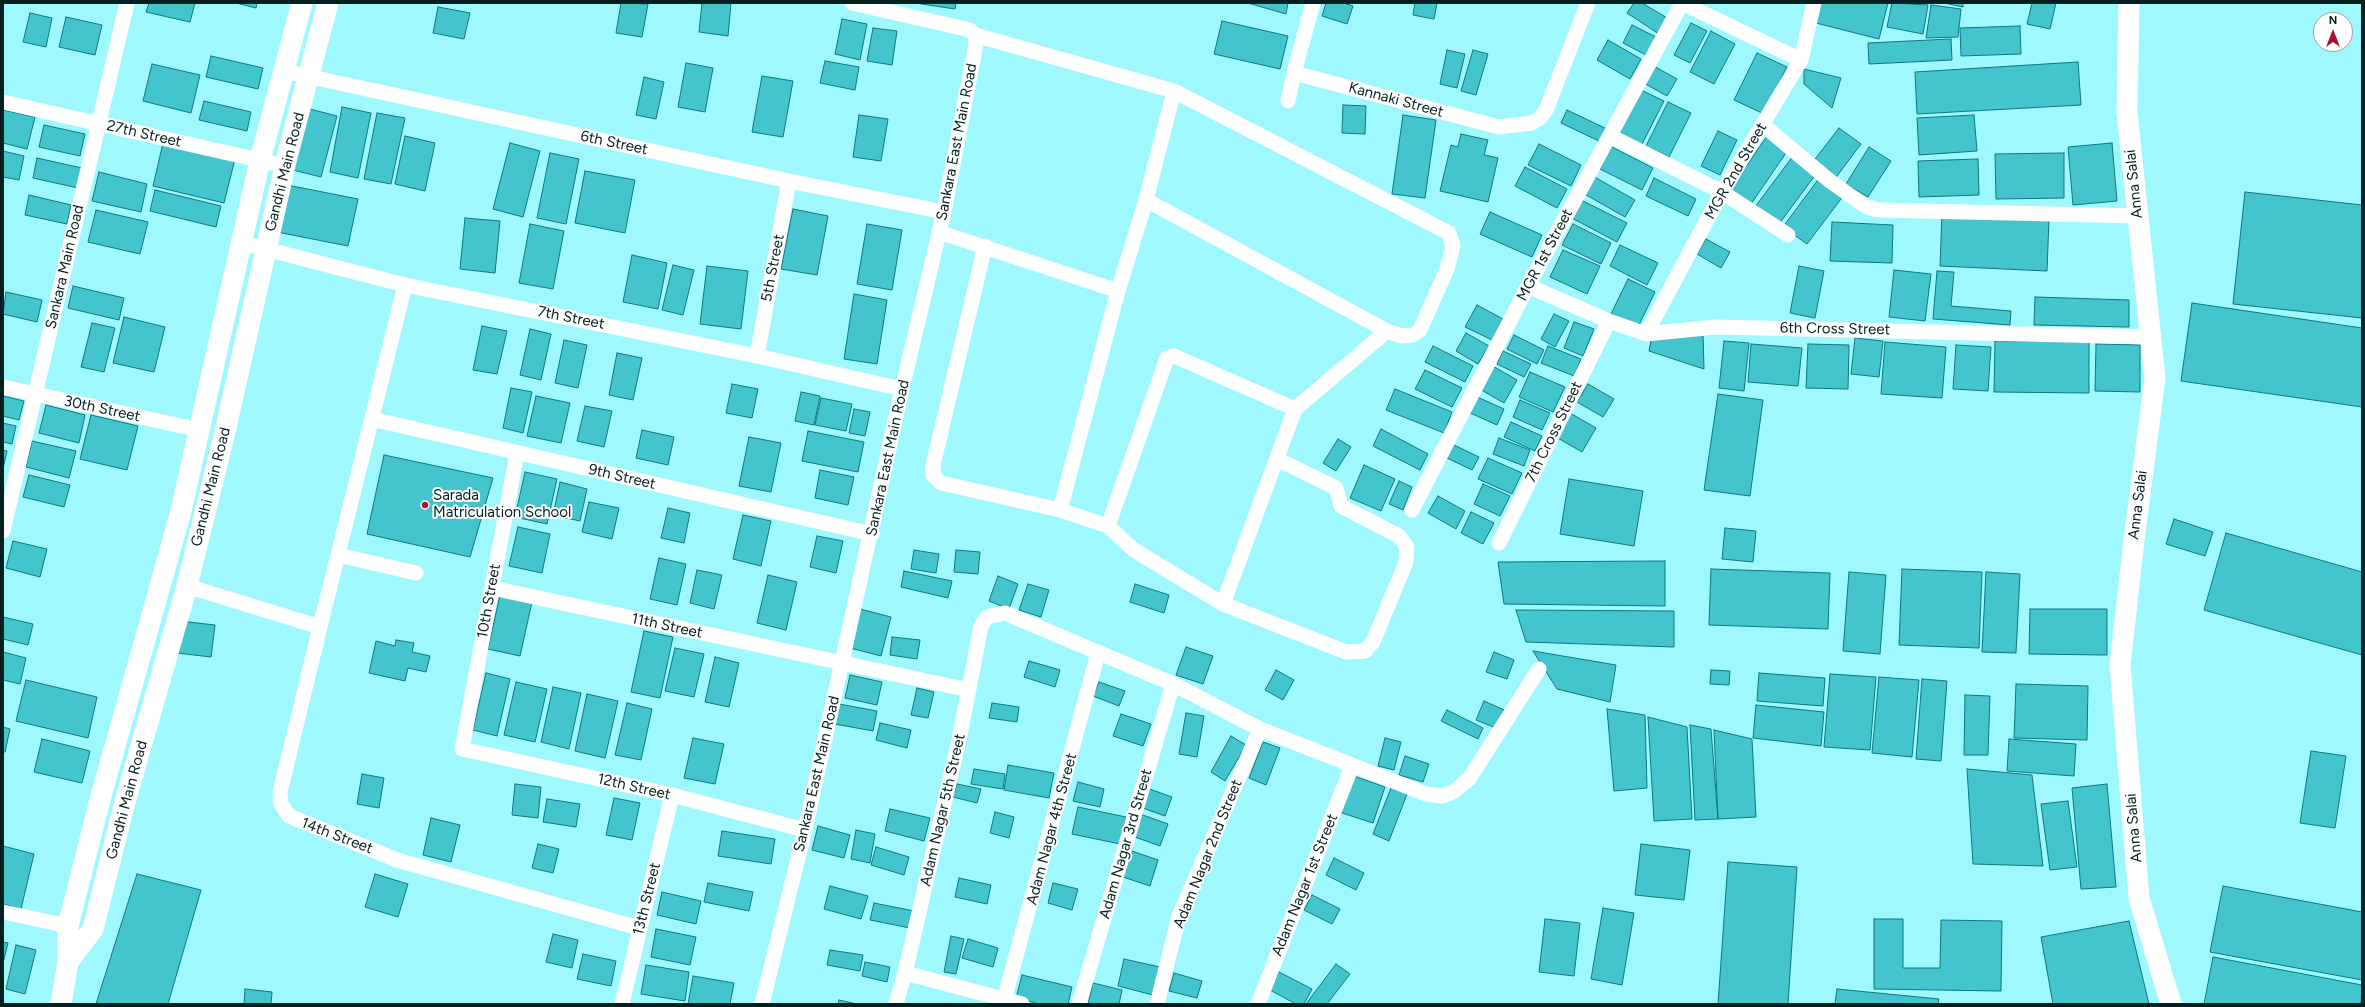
<!DOCTYPE html>
<style>
body{margin:0}
#map{position:relative;width:2365px;height:1007px;overflow:hidden;background:#9ef8fe;font-family:Figtree,sans-serif}
canvas{display:block}
.frame{position:absolute;inset:0;border:4px solid #041f20;pointer-events:none}
.north{position:absolute;left:2313px;top:12px;width:40px;height:40px;box-sizing:border-box;background:#fff;border:1px solid #9ba5a6;border-radius:50%;rotate:0deg;font-size:11px;font-weight:700;line-height:16px;text-align:center;color:#041f20}
.north::after{content:'';display:block;margin:auto;width:14px;height:18px;background:#a9122b;clip-path:polygon(50% 0,100% 100%,50% 72%,0 100%)}
</style>
<div id="map">
<canvas width="2365" height="1007"></canvas>
<div class="frame"></div>
<div class="north">N</div>
</div>
<script>
const c = document.querySelector('canvas').getContext('2d');
c.lineJoin = 'round';
function paint(path, color) {
  c.fillStyle = color;
  c.fill(path, 'evenodd');
}
function toPath(rows) {
  const path = new Path2D();
  for (const r of rows) {
    path.moveTo(r[0], r[1]);
    for (let i = 2; i < r.length; i += 2) path.lineTo(r[i], r[i + 1]);
  }
  return path;
}
function stroke(path, color, width, dash) {
  c.strokeStyle = color;
  c.lineWidth = width;
  c.lineCap = dash ? 'butt' : 'round';
  c.setLineDash(dash || []);
  c.stroke(path);
}
function drawText(font, color, halo, rows, align = 'center') {
  c.font = font + ' Figtree,sans-serif';
  c.lineWidth = 4;
  c.setLineDash([]);
  c.textBaseline = 'middle';
  c.strokeStyle = halo;
  c.fillStyle = color;
  for (const [text, x, y, turn = 0] of rows) {
    c.save();
    c.translate(x, y);
    c.rotate((+turn || 0) * Math.PI / 180);
    c.textAlign = isNaN(turn) ? turn : align;
    if (halo) c.strokeText(text, 0, 0);
    c.fillText(text, 0, 0);
    c.restore();
  }
}
const building = toPath([
 [149,3,195,3,190,22,146,12,149,3],
 [236,3,257,3,256,8,236,3],
 [621,3,648,4,642,37,616,33,621,3],
 [702,3,731,3,728,36,699,32,702,3],
 [915,3,956,3,955,9,915,3],
 [1248,3,1288,3,1286,14,1248,3],
 [1326,3,1343,3,1353,6,1347,24,1322,16,1326,3],
 [1415,3,1437,3,1434,19,1413,15,1415,3],
 [1634,3,1642,3,1669,19,1659,34,1627,13,1634,3],
 [1821,3,1888,3,1879,39,1816,23,1821,3],
 [1892,3,1928,5,1923,34,1887,27,1892,3],
 [1944,3,1963,3,1963,7,1944,3],
 [2032,3,2056,3,2050,29,2027,24,2032,3],
 [1931,5,1961,9,1958,37,1926,38,1931,5],
 [438,7,470,13,464,39,433,33,438,7],
 [30,13,52,18,46,47,23,42,30,13],
 [66,17,102,25,95,55,59,47,66,17],
 [842,19,867,24,860,60,835,54,842,19],
 [1222,21,1288,36,1280,69,1214,54,1222,21],
 [1691,23,1707,31,1690,63,1674,55,1691,23],
 [1632,25,1656,37,1646,55,1623,43,1632,25],
 [2020,26,2021,54,1961,56,1960,28,2020,26],
 [873,28,897,31,892,65,867,61,873,28],
 [1711,31,1735,44,1714,84,1690,72,1711,31],
 [1951,39,1952,60,1869,64,1868,43,1951,39],
 [1608,40,1641,59,1630,79,1597,60,1608,40],
 [1447,50,1465,54,1457,88,1440,84,1447,50],
 [1473,50,1488,54,1476,95,1461,91,1473,50],
 [1757,53,1787,67,1764,114,1734,100,1757,53],
 [211,56,263,68,258,89,206,77,211,56],
 [825,61,859,67,855,90,820,83,825,61],
 [2078,62,2081,105,1917,114,1915,72,2078,62],
 [686,63,713,68,705,112,678,107,686,63],
 [152,64,200,75,191,113,143,101,152,64],
 [1652,65,1677,79,1667,96,1642,82,1652,65],
 [1804,69,1841,78,1832,108,1804,84,1804,69],
 [762,76,793,81,783,137,752,132,762,76],
 [644,77,664,82,656,119,636,115,644,77],
 [1639,89,1664,101,1641,146,1617,134,1639,89],
 [204,101,251,112,247,131,199,120,204,101],
 [1668,102,1691,113,1669,157,1646,146,1668,102],
 [1343,105,1366,106,1365,134,1342,133,1343,105],
 [342,107,371,113,358,178,330,172,342,107],
 [306,108,337,116,321,177,289,169,306,108],
 [3,110,35,117,27,149,3,143,3,110],
 [1567,110,1607,129,1601,142,1561,123,1567,110],
 [377,113,405,118,391,184,364,179,377,113],
 [859,115,888,119,881,161,853,157,859,115],
 [1403,115,1436,120,1425,198,1392,194,1403,115],
 [1974,115,1977,151,1919,155,1917,118,1974,115],
 [44,125,85,134,80,156,39,147,44,125],
 [1839,128,1861,144,1834,180,1812,163,1839,128],
 [1718,131,1737,140,1720,175,1701,166,1718,131],
 [1461,134,1488,140,1484,155,1498,158,1488,202,1440,191,1451,145,1458,147,1461,134],
 [405,136,435,143,425,191,395,184,405,136],
 [1767,136,1788,150,1751,204,1730,190,1767,136],
 [163,143,235,159,224,203,153,186,163,143],
 [510,143,540,151,523,217,493,209,510,143],
 [2112,143,2117,201,2073,205,2068,147,2112,143],
 [1539,144,1581,165,1571,186,1528,165,1539,144],
 [1612,147,1653,168,1642,190,1600,169,1612,147],
 [1869,147,1891,161,1868,197,1846,184,1869,147],
 [3,151,24,156,19,180,3,177,3,151],
 [550,153,579,159,566,224,537,218,550,153],
 [2064,153,2064,198,1996,199,1995,154,2064,153],
 [1793,156,1816,174,1779,224,1755,207,1793,156],
 [37,158,82,168,78,188,33,178,37,158],
 [1978,159,1979,195,1919,197,1918,161,1978,159],
 [1525,167,1567,189,1557,208,1515,186,1525,167],
 [585,171,635,180,625,233,575,223,585,171],
 [99,172,147,184,141,212,92,201,99,172],
 [1591,175,1635,200,1625,217,1581,192,1591,175],
 [1820,177,1844,195,1807,244,1783,227,1820,177],
 [1654,178,1696,199,1688,216,1646,196,1654,178],
 [287,185,358,199,348,246,277,232,287,185],
 [155,190,221,206,216,227,150,211,155,190],
 [2245,192,2362,205,2362,318,2233,304,2245,192],
 [29,195,71,205,67,224,25,215,29,195],
 [1577,198,1627,223,1617,242,1568,216,1577,198],
 [793,209,828,216,817,275,781,269,793,209],
 [96,210,148,222,140,254,88,242,96,210],
 [1490,212,1542,235,1532,257,1480,234,1490,212],
 [1942,214,2049,219,2047,271,1940,266,1942,214],
 [465,218,500,221,495,273,460,269,465,218],
 [1832,222,1893,225,1892,263,1830,261,1832,222],
 [530,224,564,231,553,289,519,283,530,224],
 [867,224,902,230,892,290,857,284,867,224],
 [1573,224,1611,243,1601,264,1562,245,1573,224],
 [1706,239,1730,252,1721,268,1697,254,1706,239],
 [1620,245,1658,263,1647,285,1610,266,1620,245],
 [1563,250,1600,266,1587,294,1550,277,1563,250],
 [632,255,667,263,658,309,623,302,632,255],
 [673,265,694,270,683,315,662,310,673,265],
 [707,266,748,271,741,329,700,324,707,266],
 [1799,266,1824,271,1815,318,1790,313,1799,266],
 [1894,270,1931,274,1925,321,1889,317,1894,270],
 [1937,271,1954,272,1951,306,2011,311,2010,325,1933,319,1937,271],
 [1628,279,1655,292,1638,327,1611,314,1628,279],
 [73,286,124,298,119,320,68,308,73,286],
 [6,292,42,300,37,322,3,314,6,292],
 [854,294,887,300,877,364,844,359,854,294],
 [2035,297,2129,300,2129,327,2034,325,2035,297],
 [2192,303,2362,328,2362,407,2181,381,2192,303],
 [1477,305,1503,319,1492,340,1465,327,1477,305],
 [1554,314,1569,321,1555,347,1541,339,1554,314],
 [124,317,165,327,154,372,113,363,124,317],
 [1574,322,1594,329,1583,356,1564,348,1574,322],
 [92,323,115,328,104,372,81,367,92,323],
 [482,326,507,331,497,374,473,370,482,326],
 [530,329,551,334,541,380,520,375,530,329],
 [1466,333,1489,346,1478,364,1456,351,1466,333],
 [1703,334,1704,369,1649,351,1652,336,1703,334],
 [1514,335,1544,350,1537,364,1507,349,1514,335],
 [1855,338,1883,341,1879,377,1851,374,1855,338],
 [564,340,587,345,578,388,555,383,564,340],
 [1724,341,1749,343,1744,391,1719,388,1724,341],
 [1995,341,2089,342,2089,393,1994,392,1995,341],
 [1885,342,1946,347,1942,398,1881,394,1885,342],
 [1751,344,1802,348,1798,386,1748,382,1751,344],
 [1808,344,1849,345,1848,389,1806,388,1808,344],
 [2096,344,2140,345,2140,392,2095,391,2096,344],
 [1956,345,1991,347,1988,391,1953,389,1956,345],
 [1433,346,1473,366,1465,382,1425,362,1433,346],
 [1548,346,1581,359,1574,376,1541,363,1548,346],
 [1503,351,1531,364,1524,377,1497,364,1503,351],
 [617,353,642,358,633,400,609,395,617,353],
 [1491,365,1517,380,1504,403,1478,388,1491,365],
 [1425,370,1462,388,1452,407,1415,389,1425,370],
 [1530,372,1565,387,1553,412,1519,397,1530,372],
 [732,384,758,389,752,418,726,413,732,384],
 [1588,384,1614,399,1603,417,1577,402,1588,384],
 [511,388,532,392,523,433,503,428,511,388],
 [1395,389,1452,412,1444,433,1386,410,1395,389],
 [801,392,820,396,814,425,795,421,801,392],
 [1718,394,1763,400,1750,496,1704,490,1718,394],
 [3,396,24,401,19,420,3,416,3,396],
 [536,396,570,403,561,443,527,436,536,396],
 [1475,396,1504,409,1497,425,1468,412,1475,396],
 [821,398,852,404,846,431,815,425,821,398],
 [1520,400,1550,413,1542,430,1513,417,1520,400],
 [46,405,85,415,79,443,39,433,46,405],
 [585,406,612,411,604,447,577,441,585,406],
 [854,409,870,412,865,436,849,433,854,409],
 [1570,413,1596,428,1582,452,1556,437,1570,413],
 [91,415,138,426,127,470,80,459,91,415],
 [1511,422,1542,436,1535,451,1504,437,1511,422],
 [3,423,16,426,12,444,3,442,3,423],
 [1381,429,1428,454,1420,470,1373,446,1381,429],
 [642,430,674,437,668,465,636,458,642,430],
 [808,431,864,442,858,472,802,461,808,431],
 [749,437,781,443,771,492,739,486,749,437],
 [1499,438,1530,450,1524,466,1493,454,1499,438],
 [1338,439,1351,447,1336,471,1323,463,1338,439],
 [32,441,76,451,69,478,26,467,32,441],
 [1452,444,1479,457,1472,470,1445,457,1452,444],
 [3,450,7,451,3,469,3,450],
 [384,455,493,478,470,557,367,534,384,455],
 [1488,458,1522,473,1512,494,1478,479,1488,458],
 [1364,465,1395,479,1381,511,1350,498,1364,465],
 [820,470,854,477,848,505,815,498,820,470],
 [525,472,557,479,547,524,515,517,525,472],
 [29,475,70,485,64,507,23,497,29,475],
 [1569,479,1643,491,1634,546,1560,534,1569,479],
 [1399,481,1412,487,1403,510,1389,504,1399,481],
 [560,482,587,489,580,521,553,515,560,482],
 [1483,484,1510,496,1500,516,1474,504,1483,484],
 [1438,496,1465,511,1456,529,1428,513,1438,496],
 [589,502,619,508,612,539,582,532,589,502],
 [668,508,690,513,684,543,661,538,668,508],
 [1471,512,1494,523,1483,544,1461,533,1471,512],
 [743,515,771,521,761,566,733,559,743,515],
 [2174,519,2213,532,2205,556,2166,544,2174,519],
 [518,527,550,534,542,573,509,566,518,527],
 [1725,528,1756,531,1753,562,1722,559,1725,528],
 [2226,533,2362,572,2362,655,2204,610,2226,533],
 [817,536,843,541,836,573,810,567,817,536],
 [13,541,47,549,40,577,6,568,13,541],
 [914,550,939,554,936,573,911,569,914,550],
 [956,550,980,552,978,574,954,572,956,550],
 [659,558,686,564,677,605,650,599,659,558],
 [1665,561,1665,606,1504,604,1498,562,1665,561],
 [1711,569,1830,573,1828,629,1709,625,1711,569],
 [1902,569,1982,572,1979,648,1899,645,1902,569],
 [697,570,722,575,714,609,690,603,697,570],
 [904,571,952,581,948,598,901,587,904,571],
 [1849,572,1886,575,1880,654,1843,651,1849,572],
 [1986,572,2020,574,2016,653,1982,652,1986,572],
 [768,575,797,582,786,630,757,623,768,575],
 [998,576,1018,584,1009,609,989,601,998,576],
 [1028,584,1049,590,1041,617,1019,610,1028,584],
 [1135,584,1169,595,1164,613,1130,602,1135,584],
 [500,595,532,602,520,656,488,649,500,595],
 [860,609,891,617,881,656,850,648,860,609],
 [2030,609,2107,609,2107,655,2029,654,2030,609],
 [1516,610,1674,611,1674,647,1526,642,1516,610],
 [3,617,33,624,28,645,3,639,3,617],
 [180,621,215,625,211,657,177,653,180,621],
 [644,631,673,637,660,698,631,692,644,631],
 [892,637,920,640,917,659,890,655,892,637],
 [396,640,414,643,412,652,430,656,426,672,408,668,405,681,369,673,376,641,395,646,396,640],
 [1186,647,1213,656,1203,684,1176,675,1186,647],
 [675,648,704,654,694,697,665,691,675,648],
 [1533,651,1616,665,1610,702,1557,689,1533,651],
 [3,652,26,658,20,684,3,680,3,652],
 [1494,652,1514,660,1507,679,1486,672,1494,652],
 [715,657,739,663,729,707,705,702,715,657],
 [1029,661,1060,670,1055,687,1024,677,1029,661],
 [1276,670,1294,680,1283,700,1265,690,1276,670],
 [1711,670,1730,671,1729,685,1710,684,1711,670],
 [486,673,510,679,497,736,473,730,486,673],
 [1759,673,1825,678,1823,706,1757,701,1759,673],
 [1830,674,1876,677,1870,750,1824,747,1830,674],
 [850,675,882,682,877,705,845,698,850,675],
 [1879,677,1919,680,1912,757,1872,753,1879,677],
 [1922,679,1947,681,1941,761,1916,759,1922,679],
 [26,680,97,697,88,738,16,721,26,680],
 [516,682,547,689,535,742,504,735,516,682],
 [1099,682,1125,691,1119,706,1093,696,1099,682],
 [2016,684,2088,686,2087,740,2014,738,2016,684],
 [553,687,581,693,569,749,541,742,553,687],
 [917,688,934,692,928,718,911,715,917,688],
 [587,694,618,701,605,758,575,751,587,694],
 [1965,695,1990,696,1988,755,1964,755,1965,695],
 [1484,701,1504,710,1496,728,1476,720,1484,701],
 [627,703,652,709,641,760,615,755,627,703],
 [992,703,1019,707,1017,722,989,718,992,703],
 [839,704,877,711,873,731,835,724,839,704],
 [1756,705,1824,712,1821,746,1753,738,1756,705],
 [1607,709,1645,715,1647,788,1614,791,1607,709],
 [1447,710,1483,728,1478,739,1441,721,1447,710],
 [1186,713,1204,716,1197,757,1179,754,1186,713],
 [1121,714,1151,724,1143,746,1113,736,1121,714],
 [1648,717,1687,727,1692,819,1654,821,1648,717],
 [880,723,911,730,907,748,876,740,880,723],
 [1690,725,1711,729,1718,819,1695,820,1690,725],
 [3,727,10,729,5,752,3,752,3,727],
 [1714,730,1752,739,1756,817,1718,819,1714,730],
 [1231,736,1246,745,1225,781,1211,772,1231,736],
 [693,738,724,744,715,784,684,778,693,738],
 [1385,738,1401,742,1394,770,1378,766,1385,738],
 [42,739,90,751,82,783,34,772,42,739],
 [2009,739,2076,744,2074,776,2007,771,2009,739],
 [1263,742,1280,748,1266,785,1249,778,1263,742],
 [2311,751,2346,756,2335,828,2300,823,2311,751],
 [1405,756,1429,764,1423,782,1399,775,1405,756],
 [1008,765,1054,773,1049,798,1004,790,1008,765],
 [974,769,1005,774,1003,789,971,784,974,769],
 [1967,769,2032,775,2043,866,1973,864,1967,769],
 [362,774,384,778,379,808,357,804,362,774],
 [1351,775,1385,787,1373,823,1339,812,1351,775],
 [1078,782,1104,789,1100,807,1073,801,1078,782],
 [515,784,541,787,538,818,512,815,515,784],
 [957,784,981,789,977,803,953,797,957,784],
 [2107,784,2116,887,2081,889,2072,788,2107,784],
 [1144,787,1172,797,1165,816,1137,806,1144,787],
 [1391,788,1407,794,1389,841,1373,834,1391,788],
 [614,798,640,803,632,840,606,835,614,798],
 [547,799,580,804,576,827,543,822,547,799],
 [2068,801,2077,867,2050,870,2041,804,2068,801],
 [1078,807,1126,817,1120,844,1072,834,1078,807],
 [890,809,930,818,924,841,885,831,890,809],
 [995,812,1014,817,1009,838,990,833,995,812],
 [1140,814,1168,824,1160,846,1132,836,1140,814],
 [431,818,460,825,451,862,423,855,431,818],
 [818,826,850,835,844,858,812,850,818,826],
 [856,830,875,834,870,863,851,859,856,830],
 [722,831,775,839,771,864,718,856,722,831],
 [538,844,559,849,553,873,532,868,538,844],
 [1641,844,1690,850,1684,900,1635,895,1641,844],
 [3,846,34,854,21,909,3,904,3,846],
 [876,847,909,857,904,875,871,865,876,847],
 [1129,850,1158,860,1150,886,1120,876,1129,850],
 [1334,858,1364,873,1356,890,1326,875,1334,858],
 [1728,862,1797,867,1788,1004,1718,1004,1728,862],
 [137,874,201,890,168,1004,96,1004,137,874],
 [375,874,408,884,398,917,365,907,375,874],
 [959,878,991,885,987,904,955,897,959,878],
 [708,883,753,892,749,911,704,902,708,883],
 [1053,883,1078,889,1072,910,1048,903,1053,883],
 [830,886,868,896,861,919,824,909,830,886],
 [2223,886,2362,912,2362,980,2210,952,2223,886],
 [662,892,701,901,696,924,657,915,662,892],
 [1312,895,1340,909,1332,924,1304,910,1312,895],
 [874,903,914,911,910,928,870,920,874,903],
 [1603,908,1634,913,1622,985,1591,979,1603,908],
 [1545,919,1580,923,1574,976,1539,972,1545,919],
 [1874,919,1903,919,1903,968,1940,968,1941,920,2002,921,2001,991,1874,989,1874,919],
 [2129,921,2149,1004,2053,1004,2041,937,2129,921],
 [656,929,696,937,690,965,651,957,656,929],
 [553,934,578,940,572,968,546,962,553,934],
 [951,936,964,939,956,974,944,972,951,936],
 [968,939,998,948,993,967,962,958,968,939],
 [3,942,8,943,3,963,3,942],
 [16,945,36,950,25,994,6,989,16,945],
 [830,950,863,955,860,971,827,965,830,950],
 [583,954,616,961,611,986,577,979,583,954],
 [2213,957,2362,985,2361,1004,2204,1004,2213,957],
 [1124,959,1160,967,1153,995,1118,986,1124,959],
 [865,962,890,967,887,982,862,976,865,962],
 [1336,964,1350,974,1327,1004,1306,1004,1336,964],
 [646,965,689,972,685,1001,641,994,646,965],
 [1279,972,1312,989,1304,1004,1296,1004,1270,990,1279,972],
 [1174,973,1202,981,1197,998,1169,991,1174,973],
 [1022,975,1072,987,1068,1004,1040,1004,1016,998,1022,975],
 [693,976,734,983,730,1004,688,1004,693,976],
 [1093,983,1122,990,1119,1004,1088,1004,1093,983],
 [245,989,272,992,271,1004,244,1004,245,989],
 [1837,989,1939,999,1938,1004,1835,1004,1837,989],
 [839,1000,857,1004,838,1004,839,1000]
]);
paint(building, '#44c5cd');
stroke(building, '#0b787e', 1);
stroke(toPath([
 [1682,3,1801,60],
 [975,35,1174,91,1449,233,1453,246,1447,269,1420,330,1413,335,1401,336,1387,331,1146,200],
 [284,71,789,181,944,212],
 [1294,73,1499,127,1532,123,1540,118,1546,110,1588,3],
 [1288,101,1294,73,1313,3],
 [3,102,285,166],
 [1763,125,1830,181,1865,206,1878,210,2138,216],
 [1610,136,1722,192,1788,235],
 [939,232,1118,291],
 [242,243,405,285,757,356,902,389],
 [985,246,933,465,933,475,941,483,1060,510,1108,526,1134,550,1223,604,1346,652,1365,651,1373,642,1406,562,1407,547,1399,536,1341,506,1336,488,1277,459],
 [1528,286,1609,321,1646,334,1716,327,2151,337],
 [1646,334,1722,192,1801,60,1814,3],
 [757,356,789,181],
 [3,387,200,430],
 [372,419,872,534],
 [517,453,462,749,672,795,805,830],
 [1060,510,1118,291,1146,200,1174,91],
 [1412,510,1528,286,1682,3],
 [1108,526,1167,358,1174,356,1295,409],
 [3,531,127,3],
 [1499,543,1609,321],
 [338,555,416,573],
 [187,586,320,627,280,792,281,804,289,816,397,860,639,928],
 [492,588,969,690],
 [1223,604,1295,409,1387,331],
 [320,627,405,285],
 [3,912,68,926],
 [905,973,1022,1004],
 [622,1004,672,795],
 [762,1004,805,830,902,389,944,212,976,44,975,35,970,30,852,3],
 [896,1004,905,973,959,740,981,626,987,617,1005,613,1173,684,1260,729,1426,794,1442,796,1453,792,1469,779,1539,669],
 [1003,1004,1098,653],
 [1079,1004,1173,684],
 [1157,1004,1179,916,1260,729],
 [1258,1004,1352,766]
]), '#fff', 15);
stroke(toPath([
 [2129,3,2127,112,2155,378,2134,540,2120,665,2139,898,2171,1004],
 [68,962,93,929,125,802,187,586,224,436,287,157,328,3],
 [61,1004,68,962,68,926,101,796,180,515,260,160,302,3]
]), '#fff', 21);
for (const [x, y, r, color] of [
 [425,505,4,"#a9122b"]
]) {
  const dot = new Path2D();
  dot.arc(x, y, r, 0, 2 * Math.PI);
  c.fillStyle = color;
  c.fill(dot);
  stroke(dot, '#fff', 1.5);
}
drawText('15px', '#041f20', '#fff', [
 ["Kannaki Street",1396,100,15],
 ["27th Street",144,134,13],
 ["Sankara East Main Road",957,142,-79],
 ["6th Street",614,143,12],
 ["MGR 2nd Street",1736,171,-60],
 ["Gandhi Main Road",285,172,-76],
 ["Anna Salai",2134,184,-96],
 ["MGR 1st Street",1545,255,-62],
 ["Sankara Main Road",65,267,-77],
 ["5th Street",773,268,-79],
 ["7th Street",571,318,11],
 ["6th Cross Street",1835,329,1],
 ["30th Street",102,409,12],
 ["7th Cross Street",1554,432,-64],
 ["Sankara East Main Road",888,458,-78],
 ["9th Street",622,477,13],
 ["Gandhi Main Road",211,487,-76],
 ["Anna Salai",2138,505,-83],
 ["10th Street",489,601,-80],
 ["11th Street",667,626,12],
 ["Sankara East Main Road",817,774,-77],
 ["12th Street",634,787,13],
 ["Gandhi Main Road",127,800,-75],
 ["Adam Nagar 5th Street",943,810,-77],
 ["Anna Salai",2134,828,-95],
 ["Adam Nagar 4th Street",1052,829,-75],
 ["14th Street",337,836,21],
 ["Adam Nagar 3rd Street",1126,844,-74],
 ["Adam Nagar 2nd Street",1208,854,-68],
 ["Adam Nagar 1st Street",1305,885,-68],
 ["13th Street",647,899,-76]
]);
drawText('15px', '#041f20', '#fff', [
 ["Sarada",433,496],
 ["Matriculation School",433,513]
], 'left');
</script>
